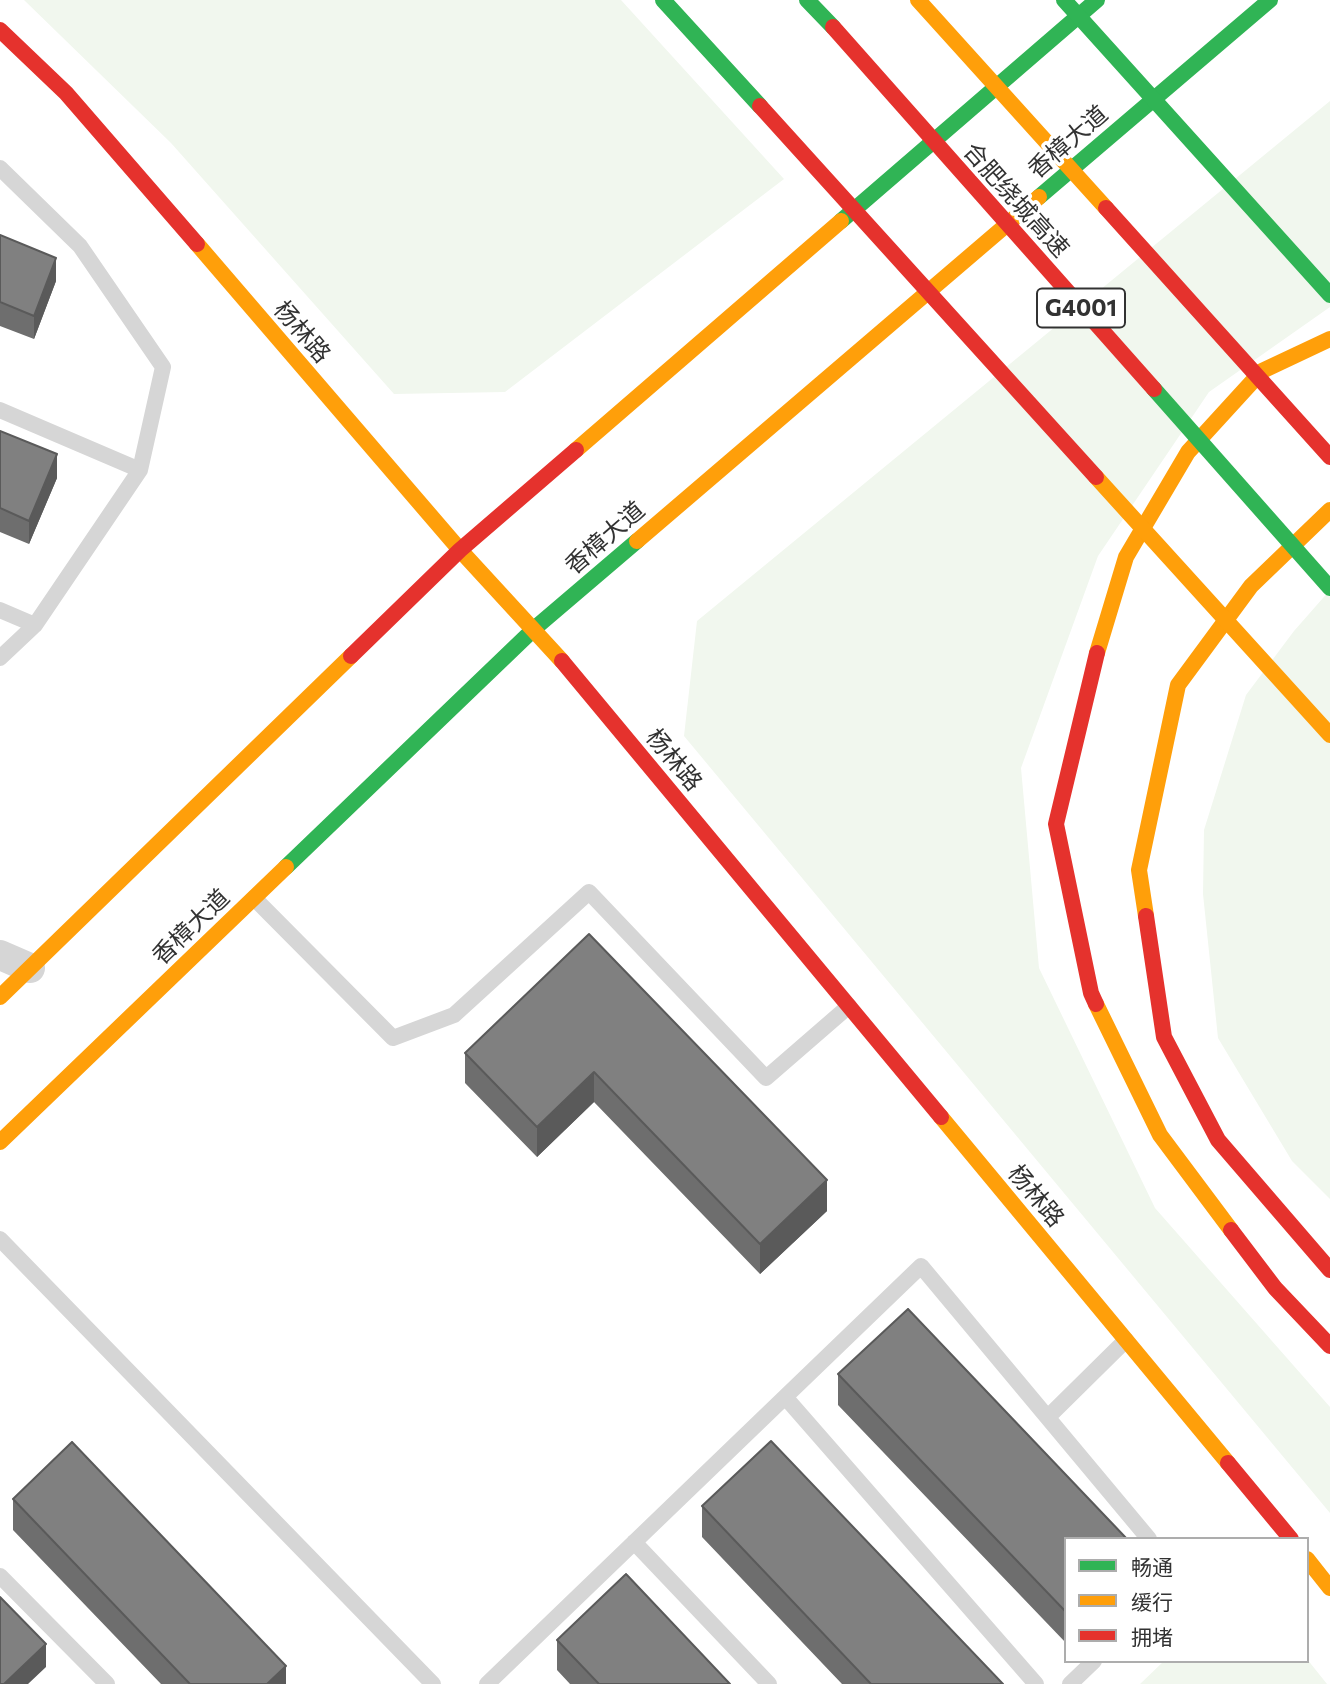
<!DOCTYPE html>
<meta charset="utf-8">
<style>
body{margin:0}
#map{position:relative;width:1330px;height:1684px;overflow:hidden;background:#fff;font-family:Commissioner,"Noto Sans SC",sans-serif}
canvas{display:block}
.legend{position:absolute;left:1064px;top:1537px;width:245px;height:126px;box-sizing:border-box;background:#fff;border:2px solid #adadad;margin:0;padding:9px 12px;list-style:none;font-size:21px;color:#323232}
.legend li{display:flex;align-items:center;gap:14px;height:35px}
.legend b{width:35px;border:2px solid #adadad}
</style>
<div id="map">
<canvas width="1330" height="1684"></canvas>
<ul class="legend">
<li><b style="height:9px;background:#30b455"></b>畅通</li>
<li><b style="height:9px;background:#ff9f0a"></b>缓行</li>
<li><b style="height:9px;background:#e5322d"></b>拥堵</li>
</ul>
</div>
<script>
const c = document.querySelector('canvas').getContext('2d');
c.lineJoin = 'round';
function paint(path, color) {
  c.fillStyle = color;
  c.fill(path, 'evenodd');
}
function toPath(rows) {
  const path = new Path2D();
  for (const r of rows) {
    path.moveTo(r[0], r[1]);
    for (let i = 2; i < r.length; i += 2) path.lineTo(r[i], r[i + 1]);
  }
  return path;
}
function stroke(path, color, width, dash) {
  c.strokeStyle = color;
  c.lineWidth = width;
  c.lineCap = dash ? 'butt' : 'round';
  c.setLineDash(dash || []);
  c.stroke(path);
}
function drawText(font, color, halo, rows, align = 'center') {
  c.font = font + ' Commissioner,"Noto Sans SC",sans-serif';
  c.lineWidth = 7;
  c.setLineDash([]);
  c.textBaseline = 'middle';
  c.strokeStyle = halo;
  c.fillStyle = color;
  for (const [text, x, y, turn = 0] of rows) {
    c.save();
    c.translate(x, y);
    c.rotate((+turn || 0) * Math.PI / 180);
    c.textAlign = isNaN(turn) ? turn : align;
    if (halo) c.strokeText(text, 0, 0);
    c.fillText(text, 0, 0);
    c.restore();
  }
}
paint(toPath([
 [24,0,621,0,784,179,505,392,394,394,171,143],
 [1330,101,1330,307,1209,392,1098,556,1021,768,1039,968,1155,1208,1330,1407,1330,1513,684,736,697,621],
 [1330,590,1330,1199,1292,1161,1218,1038,1203,894,1204,830,1246,695,1294,631],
 [1307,1659,1327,1684,1140,1684,1164,1661]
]), '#f1f7ee');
stroke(toPath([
 [0,168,80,246,163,367,140,470,35,625,0,658],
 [0,410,140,470],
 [0,610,35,625],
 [254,898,393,1038,454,1015,589,892,766,1078,849,1006],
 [0,1239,433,1684],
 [786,1398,1036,1684],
 [1048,1417,1126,1340],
 [634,1542,769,1684],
 [0,1576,107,1684],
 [487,1684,921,1266,1149,1539],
 [1070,1684,1094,1661]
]), '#d6d6d6', 16);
stroke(toPath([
 [0,955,30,968]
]), '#d6d6d6', 30);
stroke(toPath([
 [663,0,760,106],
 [807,0,833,27],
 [1039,197,1270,0],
 [841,221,1097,0],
 [286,867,535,628,637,541]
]), '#30b455', 16);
stroke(toPath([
 [197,244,460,550,562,661],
 [576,450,841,221],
 [637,541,1039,197],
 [1097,653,1126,557,1188,452,1262,371,1330,339],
 [1146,916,1139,870,1178,685,1251,586,1330,510],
 [0,997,351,656],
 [1096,1004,1160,1135,1231,1230],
 [941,1117,1228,1463],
 [0,1142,286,867],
 [1307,1559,1330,1588]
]), '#ff9f0a', 16);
stroke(toPath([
 [0,30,66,93,197,244],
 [351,656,460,550,576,450],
 [562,661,941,1117],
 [1146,916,1164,1037,1218,1140,1330,1270],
 [1096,1004,1091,993,1056,824,1097,653],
 [1231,1230,1275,1288,1330,1346],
 [1228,1463,1291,1539]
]), '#e5322d', 16);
stroke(toPath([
 [1064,0,1330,295],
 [1154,389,1330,588]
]), '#30b455', 16);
stroke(toPath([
 [918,0,1106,208],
 [1096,477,1330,735]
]), '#ff9f0a', 16);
stroke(toPath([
 [833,27,1154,389],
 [760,106,1096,477],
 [1106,208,1330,457]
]), '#e5322d', 16);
paint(toPath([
 [0,235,56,281,34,339,0,326],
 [0,431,57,478,29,544,0,532],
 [589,934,827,1211,760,1274,594,1102,537,1157,465,1083,465,1053],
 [838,1374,1066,1539,1066,1643,838,1405],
 [13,1499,286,1684,161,1684,13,1530],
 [702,1506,1003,1684,842,1684,702,1537],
 [557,1640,730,1684,570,1684,557,1670]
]), '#6e6e6e');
paint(toPath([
 [56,258,56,281,34,339,34,316],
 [57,454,57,478,29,544,29,521],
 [594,1072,594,1102,537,1157,537,1127],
 [827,1180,827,1211,760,1274,760,1244],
 [46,1644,46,1667,28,1684,4,1684],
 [286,1666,286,1684,267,1684]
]), '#5a5a5a');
const building = toPath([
 [0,235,56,258,34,316,0,302,0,235],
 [0,431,57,454,29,521,0,508,0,431],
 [589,934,827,1180,760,1244,594,1072,537,1127,465,1053,589,934],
 [908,1309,1127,1539,1066,1539,1066,1612,838,1374,908,1309],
 [771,1441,1003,1684,871,1684,702,1506,771,1441],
 [72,1442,286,1666,267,1684,190,1684,13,1499,72,1442],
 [626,1574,730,1684,599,1684,557,1640,626,1574],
 [0,1597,46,1644,4,1684,0,1684,0,1597]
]);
paint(building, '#808080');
stroke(building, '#5a5a5a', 2);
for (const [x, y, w] of [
 [1081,308,88]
]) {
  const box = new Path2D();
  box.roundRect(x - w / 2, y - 19.5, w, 39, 5);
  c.fillStyle = '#fff';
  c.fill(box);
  stroke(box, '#323232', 2);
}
drawText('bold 23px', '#323232', null, [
 ["G4001",1081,308]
]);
drawText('24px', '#323232', '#fff', [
 ["香樟大道",1068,142,-41],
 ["合肥绕城高速",1016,200,48],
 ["杨林路",302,332,49],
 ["香樟大道",605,538,-41],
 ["杨林路",674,760,50],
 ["香樟大道",191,927,-44],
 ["杨林路",1036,1196,50]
]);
</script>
